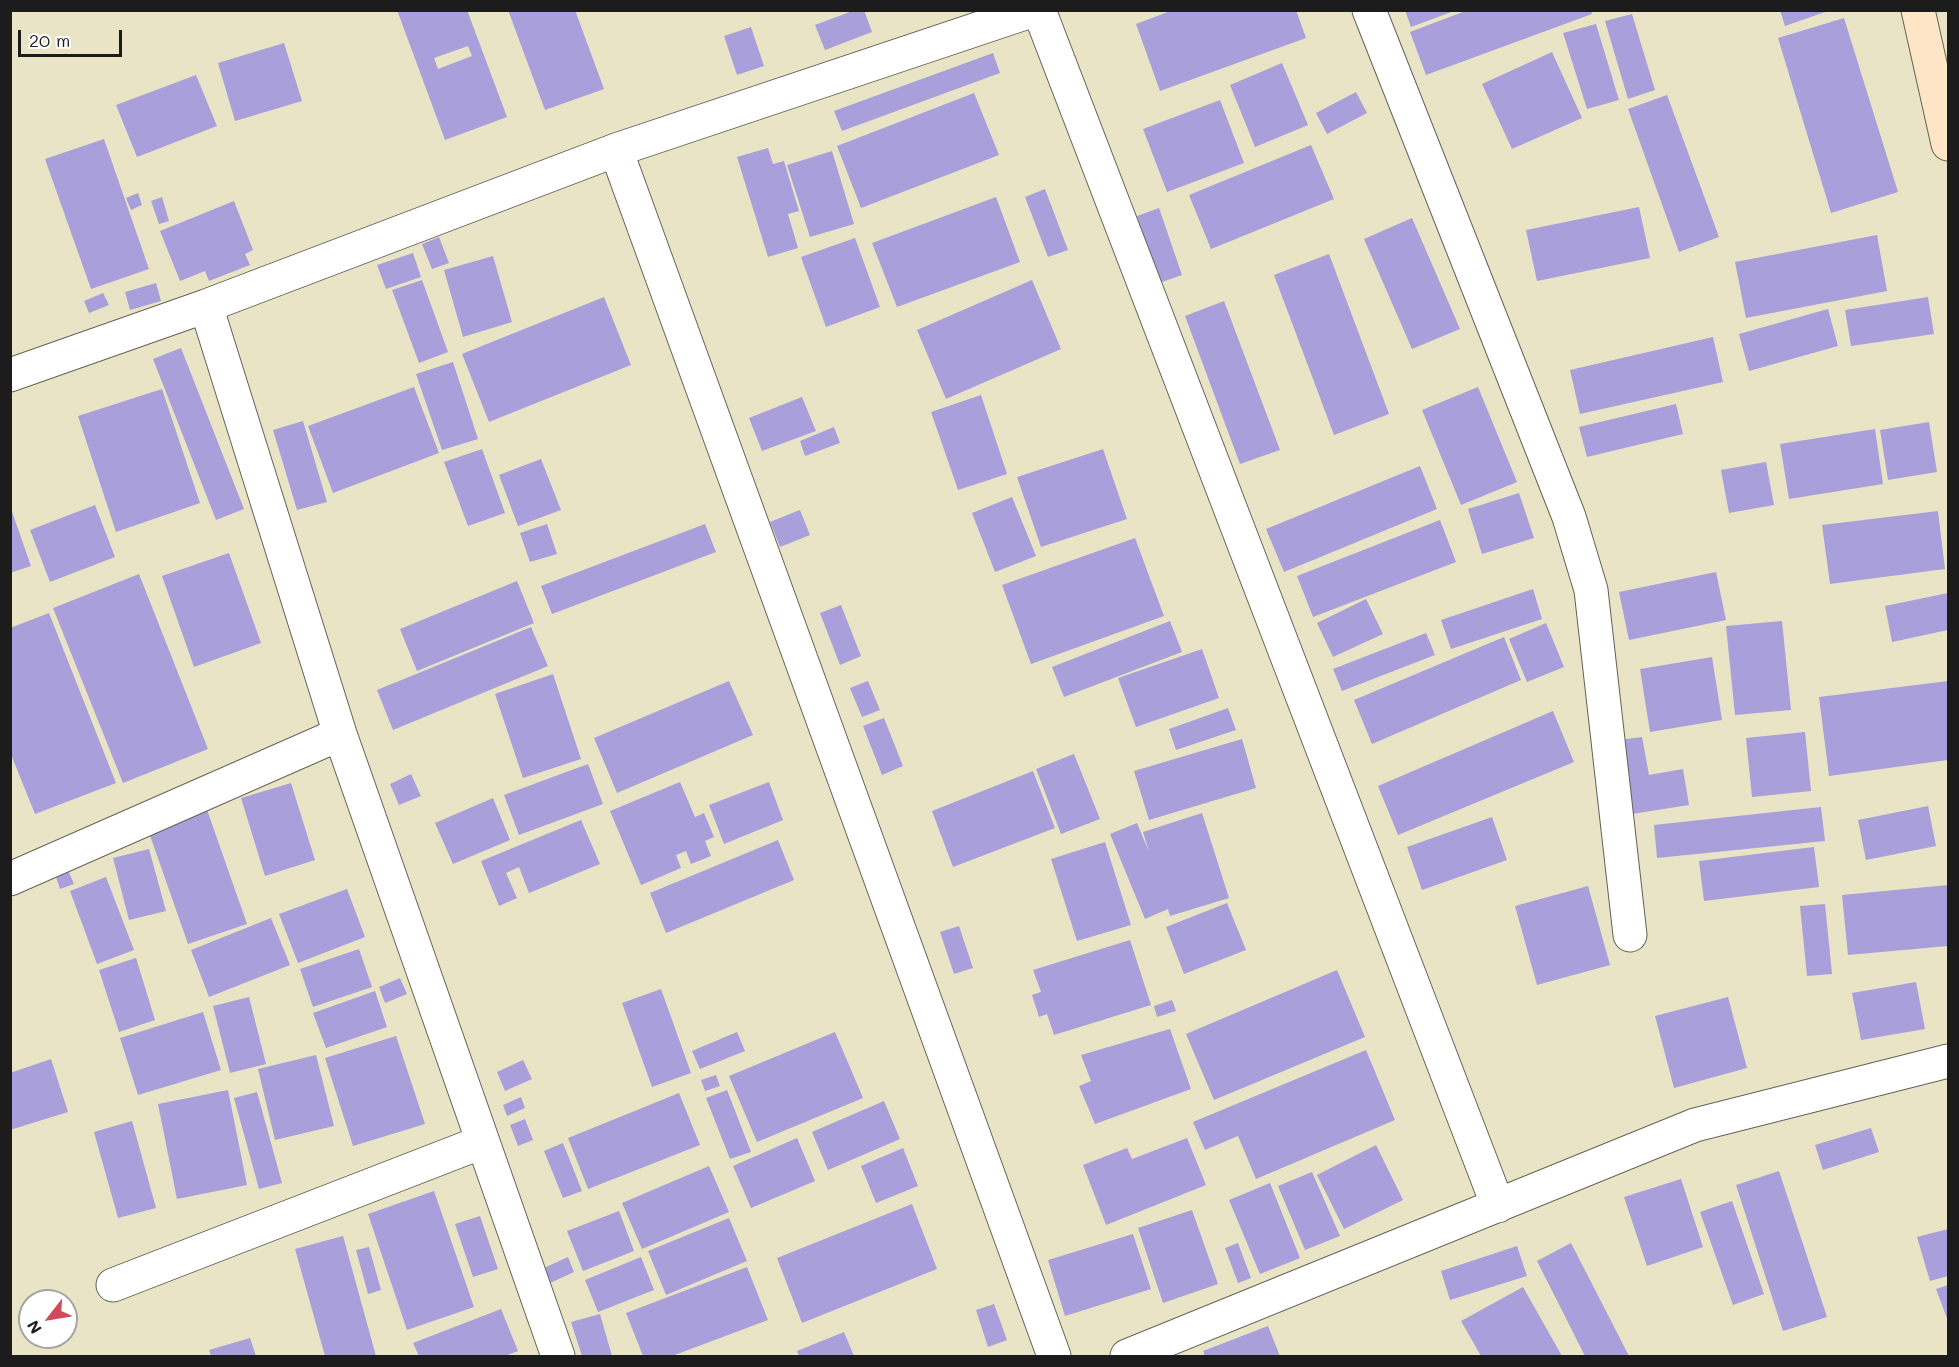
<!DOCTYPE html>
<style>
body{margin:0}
#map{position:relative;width:1959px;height:1367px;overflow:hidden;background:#eae4c6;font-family:Mali,sans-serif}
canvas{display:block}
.frame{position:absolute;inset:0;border:12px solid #1c1c1c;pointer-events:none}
.north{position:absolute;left:18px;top:1289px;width:60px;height:60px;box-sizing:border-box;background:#fff;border:2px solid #a4a4a4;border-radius:50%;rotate:239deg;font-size:16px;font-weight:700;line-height:24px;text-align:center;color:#1c1c1c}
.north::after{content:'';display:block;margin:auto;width:21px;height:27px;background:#d1495b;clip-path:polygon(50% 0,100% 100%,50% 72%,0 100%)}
.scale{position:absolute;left:18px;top:30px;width:104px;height:27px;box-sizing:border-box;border:3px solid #1c1c1c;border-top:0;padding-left:8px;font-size:18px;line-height:21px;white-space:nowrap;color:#1c1c1c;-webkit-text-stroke:4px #fff;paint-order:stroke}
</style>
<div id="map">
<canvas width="1959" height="1367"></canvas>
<div class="frame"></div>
<div class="north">N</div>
<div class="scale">20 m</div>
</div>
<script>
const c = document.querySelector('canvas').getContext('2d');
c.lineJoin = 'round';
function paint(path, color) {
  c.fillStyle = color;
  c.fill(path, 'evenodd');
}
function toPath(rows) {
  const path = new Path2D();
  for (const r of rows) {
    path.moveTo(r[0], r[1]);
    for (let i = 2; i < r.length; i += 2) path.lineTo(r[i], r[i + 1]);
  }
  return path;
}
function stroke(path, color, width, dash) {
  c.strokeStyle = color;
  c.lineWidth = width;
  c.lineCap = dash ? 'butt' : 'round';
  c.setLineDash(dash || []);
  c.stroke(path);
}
paint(toPath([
 [397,10,467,10,507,117,445,140],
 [468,46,472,56,438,69,434,58],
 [508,10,575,10,604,89,545,110],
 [855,10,864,10,872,32,825,50,815,25],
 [1173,10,1296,10,1306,38,1160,91,1136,24],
 [1405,10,1454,10,1454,11,1411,27],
 [1468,10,1591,10,1592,14,1426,75,1410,32],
 [1780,10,1828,10,1828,11,1785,26],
 [1632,14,1655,90,1628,99,1605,21],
 [1844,18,1898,192,1831,213,1778,38],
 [1596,24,1619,100,1587,109,1563,33],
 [751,27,764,66,737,75,724,36],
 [284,43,302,101,235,121,218,63],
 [1552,52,1582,118,1512,149,1482,84],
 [993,53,1000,73,842,131,834,111],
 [1282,63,1308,125,1255,147,1230,85],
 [196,75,217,126,137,157,116,105],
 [1356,92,1367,113,1327,134,1316,113],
 [974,93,999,155,861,208,837,146],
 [1667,95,1719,237,1679,252,1628,109],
 [1220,100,1244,163,1167,192,1143,129],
 [104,139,149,269,91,289,45,159],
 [1311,145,1334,199,1211,249,1189,195],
 [768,148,773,164,784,161,799,211,788,214,798,248,768,257,737,157],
 [832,151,854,224,810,237,787,165],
 [1045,189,1068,250,1048,257,1025,197],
 [138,193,142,205,131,210,126,198],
 [162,197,169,221,159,224,151,201],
 [996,197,1020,262,897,307,872,243],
 [234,201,253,250,245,254,250,265,209,281,205,271,180,281,160,231],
 [1639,207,1650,258,1537,281,1526,230],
 [1159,208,1182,275,1159,283,1137,216],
 [1412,218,1460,329,1412,349,1364,239],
 [1877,235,1887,291,1746,318,1735,262],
 [439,237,449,263,432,269,422,244],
 [855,238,880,307,826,327,801,257],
 [413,253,421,277,386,289,377,265],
 [1329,254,1389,414,1334,435,1274,275],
 [493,256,512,322,463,337,444,270],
 [422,280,448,352,419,363,392,290],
 [1032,280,1061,349,946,399,917,330],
 [156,283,161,301,130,310,125,292],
 [103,293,109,305,89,313,84,301],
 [604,297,631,365,489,422,462,354],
 [1928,297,1934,334,1851,346,1845,310],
 [1224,301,1280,450,1240,464,1185,316],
 [1828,309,1838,346,1749,371,1739,334],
 [1713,337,1723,382,1580,414,1570,370],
 [181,348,244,509,216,520,153,359],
 [453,362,478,439,442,450,416,374],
 [414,387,439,453,333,493,308,426],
 [1478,387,1517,482,1461,505,1422,410],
 [162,389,200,503,116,532,78,416],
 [981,395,1007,474,958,490,931,412],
 [802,397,816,431,762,451,749,418],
 [1676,404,1683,434,1587,457,1579,427],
 [303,421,327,502,297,510,273,430],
 [1929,422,1937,472,1888,480,1880,430],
 [834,427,840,443,805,456,800,441],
 [1875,429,1883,484,1789,499,1780,444],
 [482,449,505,513,468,526,444,462],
 [1103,449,1127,519,1041,547,1017,477],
 [541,459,561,510,518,526,499,475],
 [1766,462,1774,505,1729,513,1721,470],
 [1420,466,1437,509,1284,572,1266,529],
 [1519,493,1534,538,1482,554,1468,509],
 [1012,497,1036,556,995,572,972,513],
 [95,505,115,557,50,582,30,530],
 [10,506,31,566,10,573],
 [800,510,810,535,780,547,770,522],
 [1938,511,1945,569,1830,584,1822,525],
 [1440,520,1456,562,1313,617,1297,576],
 [547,524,557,554,530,562,520,533],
 [705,524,716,552,552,614,541,586],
 [1135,538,1164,616,1031,664,1002,585],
 [229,553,261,643,194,667,162,576],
 [1716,572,1726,620,1629,640,1619,592],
 [139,574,208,749,123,783,53,608],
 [517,581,534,623,417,671,400,629],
 [1533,589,1542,619,1451,649,1441,620],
 [1948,593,1948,630,1892,642,1885,606],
 [1366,599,1383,634,1333,657,1317,623],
 [841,605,861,656,840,665,820,613],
 [49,613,116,783,35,814,10,752,10,628],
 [1170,621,1182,652,1064,697,1052,667],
 [1782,621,1791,710,1735,715,1726,626],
 [1546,623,1564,667,1527,682,1509,639],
 [531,627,548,666,393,730,377,690],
 [1426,633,1435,655,1342,691,1333,669],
 [1504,637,1521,680,1372,744,1354,700],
 [1202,649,1219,698,1136,727,1118,678],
 [1712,657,1722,720,1650,732,1640,669],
 [553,674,581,759,523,778,495,694],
 [729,681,753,735,617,793,594,738],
 [868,681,880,710,862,717,850,688],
 [1948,681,1948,760,1829,776,1819,697],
 [1228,708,1236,730,1176,750,1169,729],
 [1553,711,1574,762,1398,835,1378,786],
 [884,718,903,766,882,775,863,726],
 [1805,732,1811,791,1752,797,1746,738],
 [1642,737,1649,775,1683,769,1689,805,1632,814,1619,740],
 [1242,739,1256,788,1149,820,1134,771],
 [1074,754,1100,819,1061,834,1036,769],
 [588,764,603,804,519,835,504,795],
 [1033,771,1055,828,953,867,932,811],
 [411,774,421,796,399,805,390,784],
 [680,782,695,817,704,813,714,837,705,841,711,856,691,864,686,851,676,855,681,868,641,885,610,811],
 [769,782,783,820,724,844,709,805],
 [291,783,315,860,265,876,241,798],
 [493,798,510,840,453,864,435,823],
 [205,804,247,924,188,944,146,824],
 [1928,806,1936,846,1866,860,1858,820],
 [1821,807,1825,841,1657,858,1654,825],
 [1202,813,1229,898,1170,916,1168,909,1145,919,1110,834,1137,823,1149,852,1143,832],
 [1492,817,1507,860,1422,890,1407,847],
 [581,820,600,864,529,893,519,867,506,873,517,898,499,906,481,861],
 [778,840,794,880,666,933,650,893],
 [1105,842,1131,925,1077,941,1051,859],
 [1814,847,1819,887,1704,901,1699,861],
 [149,849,166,911,129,920,113,858],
 [68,870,74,884,60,889,55,874],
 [106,877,134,950,97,964,70,891],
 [1948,885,1948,946,1848,955,1842,895],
 [1588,886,1610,965,1537,985,1515,906],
 [347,889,365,937,298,963,279,914],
 [1227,903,1246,950,1184,974,1166,927],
 [1825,904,1832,974,1807,976,1800,906],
 [271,918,290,965,209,997,191,950],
 [959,926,973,968,954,974,940,932],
 [1130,940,1151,1005,1054,1035,1047,1014,1039,1017,1032,995,1041,992,1033,970],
 [359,949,372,987,313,1007,300,969],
 [136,958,155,1020,119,1032,99,970],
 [1337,970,1365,1037,1214,1100,1186,1034],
 [400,978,407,994,385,1003,379,987],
 [1916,982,1925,1029,1861,1040,1852,993],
 [661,989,691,1073,652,1087,622,1003],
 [375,991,387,1027,326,1048,313,1013],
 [249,997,266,1064,230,1073,213,1006],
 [1728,997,1747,1068,1674,1088,1655,1016],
 [1172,1000,1176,1011,1157,1017,1154,1006],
 [203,1012,221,1070,138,1095,120,1038],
 [1170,1029,1191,1089,1095,1124,1079,1086,1091,1081,1081,1055],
 [737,1032,745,1051,700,1069,692,1051],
 [835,1032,863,1098,757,1142,729,1076],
 [396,1036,425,1124,353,1146,325,1058],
 [1366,1050,1395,1120,1256,1179,1238,1136,1205,1150,1193,1122],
 [316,1055,334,1126,275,1140,258,1069],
 [51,1059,68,1112,10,1130,10,1073],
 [523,1060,532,1079,505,1091,497,1072],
 [716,1075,720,1086,705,1091,701,1080],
 [228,1090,247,1185,177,1199,158,1104],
 [727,1090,751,1152,730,1159,706,1098],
 [257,1092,282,1183,259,1189,234,1098],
 [679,1093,700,1145,588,1189,568,1138],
 [521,1097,525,1108,507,1116,503,1105],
 [884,1101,900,1139,828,1170,812,1132],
 [525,1119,533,1140,518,1146,510,1125],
 [132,1121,156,1208,118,1218,94,1132],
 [1871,1128,1879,1152,1823,1170,1815,1145],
 [797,1138,815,1181,751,1208,733,1166],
 [1187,1138,1206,1185,1106,1225,1083,1165,1127,1148,1132,1159],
 [563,1143,582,1191,563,1198,544,1151],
 [1376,1145,1403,1200,1344,1229,1317,1175],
 [903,1148,918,1186,876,1203,861,1166],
 [709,1166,729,1212,642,1249,622,1203],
 [1779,1171,1827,1317,1783,1331,1736,1185],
 [1312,1172,1340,1236,1305,1250,1278,1186],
 [1681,1179,1703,1247,1647,1266,1624,1197],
 [1270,1183,1300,1258,1260,1274,1229,1200],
 [434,1191,474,1307,407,1330,368,1214],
 [1732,1201,1764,1294,1733,1305,1700,1212],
 [912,1204,937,1269,802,1323,777,1258],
 [1192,1210,1218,1284,1163,1303,1138,1228],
 [619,1211,634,1251,583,1271,567,1231],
 [480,1216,498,1269,473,1277,455,1224],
 [729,1218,747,1261,666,1295,648,1251],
 [1948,1229,1948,1276,1930,1281,1917,1237],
 [1133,1234,1151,1289,1065,1316,1048,1260],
 [343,1236,376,1356,325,1356,295,1249],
 [1238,1243,1251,1278,1238,1283,1225,1248],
 [1571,1243,1629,1356,1585,1356,1537,1261],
 [1517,1246,1527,1276,1450,1300,1441,1271],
 [369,1247,381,1290,368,1294,356,1250],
 [568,1257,574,1272,548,1284,542,1269],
 [641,1257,654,1290,598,1312,585,1280],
 [747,1267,768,1320,672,1356,643,1356,626,1313],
 [1948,1285,1948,1321,1936,1289],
 [1523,1287,1562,1356,1481,1356,1461,1321],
 [994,1304,1007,1340,988,1347,976,1310],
 [501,1309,518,1351,505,1356,419,1356,413,1343],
 [600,1314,612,1356,582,1356,571,1322],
 [1268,1326,1280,1356,1205,1356,1203,1351],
 [844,1332,854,1356,799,1356,797,1351],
 [250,1338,256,1356,211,1356,209,1350]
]), '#a99fda');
const street = toPath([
 [1039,10,1498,1206],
 [1369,10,1569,517,1591,590,1630,935],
 [616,150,1054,1356],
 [206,306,340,734,558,1356],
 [10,375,206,306,616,150,1034,10],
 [10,879,340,734],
 [113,1285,482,1142],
 [1127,1356,1695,1125,1948,1061]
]);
const secondary = toPath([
 [1918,10,1948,144]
]);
stroke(street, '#646258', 35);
stroke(secondary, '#646258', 35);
stroke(street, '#fff', 33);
stroke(secondary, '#fee5c5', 33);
</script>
